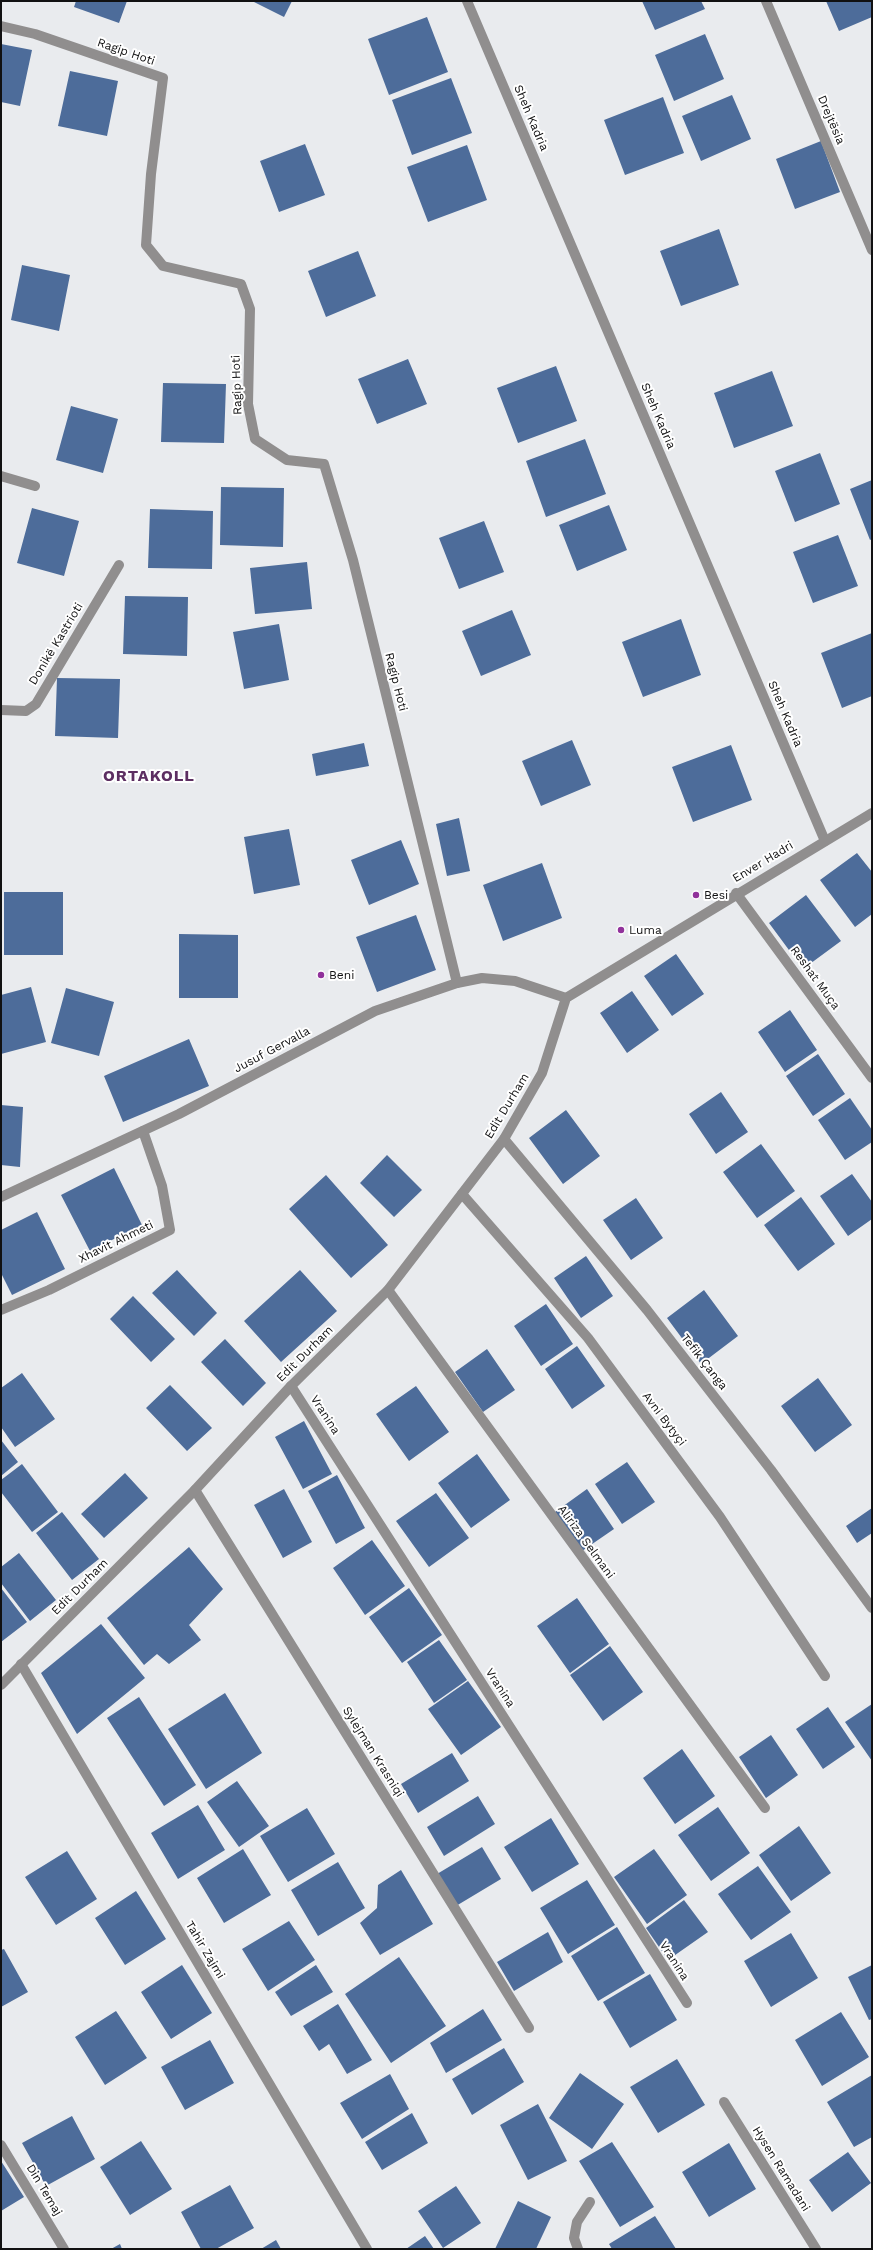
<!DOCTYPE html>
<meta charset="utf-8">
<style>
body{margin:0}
#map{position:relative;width:873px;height:2250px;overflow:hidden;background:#e9ebee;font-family:"Work Sans",sans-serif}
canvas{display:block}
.frame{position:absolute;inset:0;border:2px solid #111112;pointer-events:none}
</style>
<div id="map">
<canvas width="873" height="2250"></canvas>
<div class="frame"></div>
</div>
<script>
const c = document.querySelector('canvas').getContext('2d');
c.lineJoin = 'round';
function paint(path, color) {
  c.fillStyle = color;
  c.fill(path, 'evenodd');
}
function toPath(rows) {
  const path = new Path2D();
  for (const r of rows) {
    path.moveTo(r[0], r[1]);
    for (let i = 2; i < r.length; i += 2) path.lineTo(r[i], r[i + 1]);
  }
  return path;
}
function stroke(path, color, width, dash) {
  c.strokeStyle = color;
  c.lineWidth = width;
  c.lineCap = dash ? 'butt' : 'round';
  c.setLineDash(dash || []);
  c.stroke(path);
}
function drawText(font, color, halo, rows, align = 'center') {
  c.font = font + ' "Work Sans",sans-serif';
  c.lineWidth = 4;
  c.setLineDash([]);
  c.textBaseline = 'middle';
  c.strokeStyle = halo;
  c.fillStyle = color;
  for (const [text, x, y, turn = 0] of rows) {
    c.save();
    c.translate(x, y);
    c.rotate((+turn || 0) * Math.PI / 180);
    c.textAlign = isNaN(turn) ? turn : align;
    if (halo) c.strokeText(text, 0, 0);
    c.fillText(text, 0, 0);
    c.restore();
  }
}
paint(toPath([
 [76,1,127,1,119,23,74,7],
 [252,1,292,1,284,17],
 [642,1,701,1,705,9,655,30],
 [826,1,872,1,872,17,839,31],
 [427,17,448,72,389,95,368,39],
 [705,34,724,79,674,101,655,55],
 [1,44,32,50,20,106,1,102],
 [70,71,118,81,107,136,58,126],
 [451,78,472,133,412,155,392,100],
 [732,95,751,139,701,161,682,116],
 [663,97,684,153,625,175,604,120],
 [821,141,840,192,795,209,776,159],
 [305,144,325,195,279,212,260,161],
 [467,145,487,200,428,222,407,167],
 [719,229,739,285,681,306,660,251],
 [358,251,376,296,326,317,308,271],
 [22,265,70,275,59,331,11,320],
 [408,359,427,404,377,424,358,379],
 [556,366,577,421,518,443,497,388],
 [772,371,793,426,734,448,714,393],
 [163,383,226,384,224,443,161,442],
 [71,406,118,419,103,473,56,460],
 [585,439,606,494,546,517,526,461],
 [820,453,840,504,795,522,775,471],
 [872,480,872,539,870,540,850,489],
 [221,487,284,488,283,547,220,545],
 [609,505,627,550,577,571,559,525],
 [32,508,79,521,64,576,17,563],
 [150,509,213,511,212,569,148,568],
 [484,521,504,572,459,589,439,538],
 [838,535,858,586,813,603,793,552],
 [307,562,312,609,255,614,250,568],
 [125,596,188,597,187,656,123,654],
 [512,610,531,655,481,676,462,631],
 [681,619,701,675,643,697,622,642],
 [279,624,289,680,244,689,233,632],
 [872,633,872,696,842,708,821,653],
 [57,678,120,679,118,738,55,736],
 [572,740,591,785,541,806,522,761],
 [364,743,369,766,316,776,312,754],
 [731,745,752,800,693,822,672,767],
 [459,818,470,871,447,876,436,824],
 [289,829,300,885,254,894,244,837],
 [401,840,419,884,369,905,351,860],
 [857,853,872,872,872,914,855,927,820,880],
 [542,863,562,918,503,941,483,885],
 [4,892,63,892,63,955,4,955],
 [806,895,841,941,803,969,769,923],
 [416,915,436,970,377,992,356,937],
 [179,934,238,935,238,998,179,998],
 [676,954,704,994,672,1016,644,976],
 [31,987,46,1042,1,1054,1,995],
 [66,988,114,1002,99,1056,51,1043],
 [632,991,659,1030,627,1053,600,1013],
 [790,1010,817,1050,785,1072,758,1032],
 [189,1039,209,1086,123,1122,104,1076],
 [818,1054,845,1094,813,1116,786,1076],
 [721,1092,748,1132,716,1154,689,1114],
 [850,1098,872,1130,872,1142,845,1160,818,1120],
 [1,1105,23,1107,20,1167,1,1165],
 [566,1110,600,1156,563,1184,529,1138],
 [761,1144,795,1191,757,1218,723,1172],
 [387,1155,422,1190,394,1217,360,1183],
 [114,1168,142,1225,90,1251,61,1195],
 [852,1174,872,1202,872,1219,848,1236,820,1196],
 [326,1175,388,1245,351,1278,289,1209],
 [801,1197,835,1244,798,1271,764,1225],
 [636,1198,663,1238,631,1260,603,1220],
 [37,1212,65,1269,12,1295,1,1273,1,1230],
 [586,1256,613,1296,581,1318,554,1278],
 [177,1270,217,1313,194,1336,152,1293],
 [300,1270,337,1311,281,1362,244,1321],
 [704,1290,738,1336,701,1364,667,1318],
 [133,1296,175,1339,151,1362,110,1319],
 [546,1304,573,1344,541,1366,514,1326],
 [225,1339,266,1383,243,1406,201,1362],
 [577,1346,605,1386,572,1409,545,1369],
 [487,1349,515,1390,483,1412,455,1372],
 [22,1373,55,1419,15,1447,1,1427,1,1388],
 [818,1378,852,1425,815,1452,781,1406],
 [170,1385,212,1428,187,1451,146,1408],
 [416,1386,449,1432,409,1461,376,1414],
 [304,1421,332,1474,303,1489,275,1437],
 [1,1440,18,1462,1,1476],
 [477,1454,510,1500,471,1528,438,1483],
 [627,1462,655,1502,622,1524,595,1484],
 [22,1464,58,1512,32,1532,1,1492,1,1480],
 [125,1473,148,1498,104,1538,81,1514],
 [337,1475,365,1528,336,1544,308,1491],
 [284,1489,312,1542,283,1558,254,1505],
 [587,1489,614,1529,582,1551,555,1512],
 [436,1493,469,1538,429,1567,396,1521],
 [872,1508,872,1533,857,1543,846,1526],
 [62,1512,99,1559,72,1580,36,1533],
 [372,1540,405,1586,365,1615,333,1568],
 [189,1547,223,1589,189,1625,201,1640,169,1664,157,1654,144,1665,107,1618],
 [19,1553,56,1600,30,1621,1,1583,1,1567],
 [1,1588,27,1622,1,1642],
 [409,1588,442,1635,402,1663,369,1617],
 [577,1598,609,1644,570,1673,537,1626],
 [101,1624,145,1678,77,1734,41,1673],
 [439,1640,467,1680,434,1703,407,1662],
 [610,1646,643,1692,603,1721,570,1675],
 [468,1681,501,1727,461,1755,428,1709],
 [225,1693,262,1753,206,1789,168,1729],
 [139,1697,196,1785,164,1806,107,1718],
 [872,1704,872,1761,845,1722],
 [828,1707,855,1747,823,1769,796,1729],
 [771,1735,798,1775,766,1798,739,1757],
 [682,1749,715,1796,675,1824,643,1778],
 [452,1753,469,1781,418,1813,401,1784],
 [237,1781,269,1826,239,1847,207,1802],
 [478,1796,495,1824,444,1856,427,1827],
 [198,1805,225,1850,178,1879,151,1833],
 [718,1807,750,1853,711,1881,678,1835],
 [307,1808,335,1854,288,1882,260,1836],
 [551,1818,579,1864,532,1892,504,1847],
 [799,1826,831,1873,791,1901,759,1855],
 [482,1847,501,1879,456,1906,437,1874],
 [243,1849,271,1895,224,1923,197,1878],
 [654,1849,687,1895,647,1924,614,1877],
 [67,1851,97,1899,56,1925,25,1877],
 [338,1862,365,1908,318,1936,291,1890],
 [758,1866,791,1912,751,1940,718,1894],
 [401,1870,433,1924,380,1955,360,1923,377,1908,378,1885],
 [587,1880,615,1925,568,1954,540,1908],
 [136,1891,166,1939,125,1965,95,1918],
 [684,1900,708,1932,668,1960,646,1928],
 [289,1921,315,1960,268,1991,242,1949],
 [617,1927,645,1973,598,2001,571,1956],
 [548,1932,563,1962,514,1991,497,1962],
 [791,1933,818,1978,771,2007,744,1961],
 [4,1949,28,1992,1,2007,1,1950],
 [399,1957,446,2026,391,2063,345,1994],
 [182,1965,212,2013,171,2039,141,1992],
 [316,1965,333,1992,291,2016,275,1992],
 [872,1965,872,2019,869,2020,848,1977],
 [650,1974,677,2020,630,2048,603,2002],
 [338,2004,372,2060,347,2074,329,2044,319,2051,303,2026],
 [483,2009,502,2040,446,2073,430,2043],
 [116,2011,147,2058,105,2085,75,2037],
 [841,2012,869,2057,822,2086,795,2040],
 [210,2040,234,2083,185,2110,161,2067],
 [504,2048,524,2082,472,2115,452,2079],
 [677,2059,705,2105,658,2133,630,2087],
 [580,2073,624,2104,592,2149,549,2118],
 [390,2074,409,2109,362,2139,340,2103],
 [872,2075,872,2137,854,2147,827,2102],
 [538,2104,567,2161,528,2180,500,2125],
 [412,2113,428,2143,382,2170,365,2142],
 [72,2116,95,2159,46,2186,22,2143],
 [141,2141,172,2189,130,2215,100,2167],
 [612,2142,654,2207,620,2227,579,2161],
 [729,2143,756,2189,709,2217,682,2172],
 [848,2152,871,2183,832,2212,809,2180],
 [1,2161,24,2197,1,2211],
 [230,2185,254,2228,216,2249,201,2249,181,2212],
 [456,2186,481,2223,443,2248,418,2211],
 [518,2201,551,2217,536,2249,495,2249],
 [655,2216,676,2249,612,2249,609,2244],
 [425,2236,434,2249,406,2249],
 [276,2240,281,2249,261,2249],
 [120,2244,122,2249,111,2249]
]), '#4d6c9a');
stroke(toPath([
 [467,1,825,841],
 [766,1,872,250],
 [1,26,35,34,163,78,151,174,146,245,163,266,241,284,250,309,248,404,255,439,287,460,324,464,353,560,457,983],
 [1,476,35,486],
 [1,710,26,711,36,704,119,565],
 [736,893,872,1078],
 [504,1139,647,1310,771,1470,872,1608],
 [462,1194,588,1338,720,1517,825,1676],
 [388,1290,765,1808],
 [1,1310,49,1290,170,1230,162,1186,143,1131],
 [291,1386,687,2003],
 [195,1490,529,2028],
 [21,1664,367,2249],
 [724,2102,816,2249],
 [1,2145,64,2249],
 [578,2249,574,2238,577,2222,590,2202]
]), '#908e8e', 10);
stroke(toPath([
 [566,998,872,813],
 [1,1197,179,1114,375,1011,457,983,482,978,515,981,566,998],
 [1,1685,195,1490,291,1386,388,1290,504,1139,542,1073,566,998]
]), '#908e8e', 10);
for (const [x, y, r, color] of [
 [696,895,4,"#91329b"],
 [621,930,4,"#91329b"],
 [321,975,4,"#91329b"]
]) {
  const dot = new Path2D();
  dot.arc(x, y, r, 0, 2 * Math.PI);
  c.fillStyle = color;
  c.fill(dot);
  stroke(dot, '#fff', 1.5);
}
drawText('12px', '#111112', '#fff', [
 ["Ragip Hoti",126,52,19],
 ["Sheh Kadria",531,118,67],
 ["Drejtësia",831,120,67],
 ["Ragip Hoti",237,385,-92],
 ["Sheh Kadria",658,416,67],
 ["Donikë Kastrioti",56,644,-59],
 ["Ragip Hoti",396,682,76],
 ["Sheh Kadria",785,714,67],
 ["Enver Hadri",763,862,-31],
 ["Reshat Muça",815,978,54],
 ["Jusuf Gervalla",272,1050,-28],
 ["Edit Durham",507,1106,-59],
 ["Xhavit Ahmeti",116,1242,-26],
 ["Edit Durham",305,1354,-45],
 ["Tefik Çanga",704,1362,52],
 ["Vranina",325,1415,57],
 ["Avni Bytyçi",664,1419,53],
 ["Aliriza Selmani",586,1542,54],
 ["Edit Durham",80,1587,-45],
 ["Vranina",500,1688,57],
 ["Sylejman Krasniqi",373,1752,58],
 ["Tahir Zajmi",205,1950,59],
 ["Vranina",674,1961,57],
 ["Hysen Ramadani",781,2169,58],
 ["Din Temaj",44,2190,59]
]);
drawText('12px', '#111112', '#fff', [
 ["Besi",704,895],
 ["Luma",629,930],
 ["Beni",329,975]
], 'left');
c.letterSpacing = '1px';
drawText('bold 16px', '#5d2f62', '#fff', [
 ["ORTAKOLL",149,776]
]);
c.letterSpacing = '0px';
</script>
